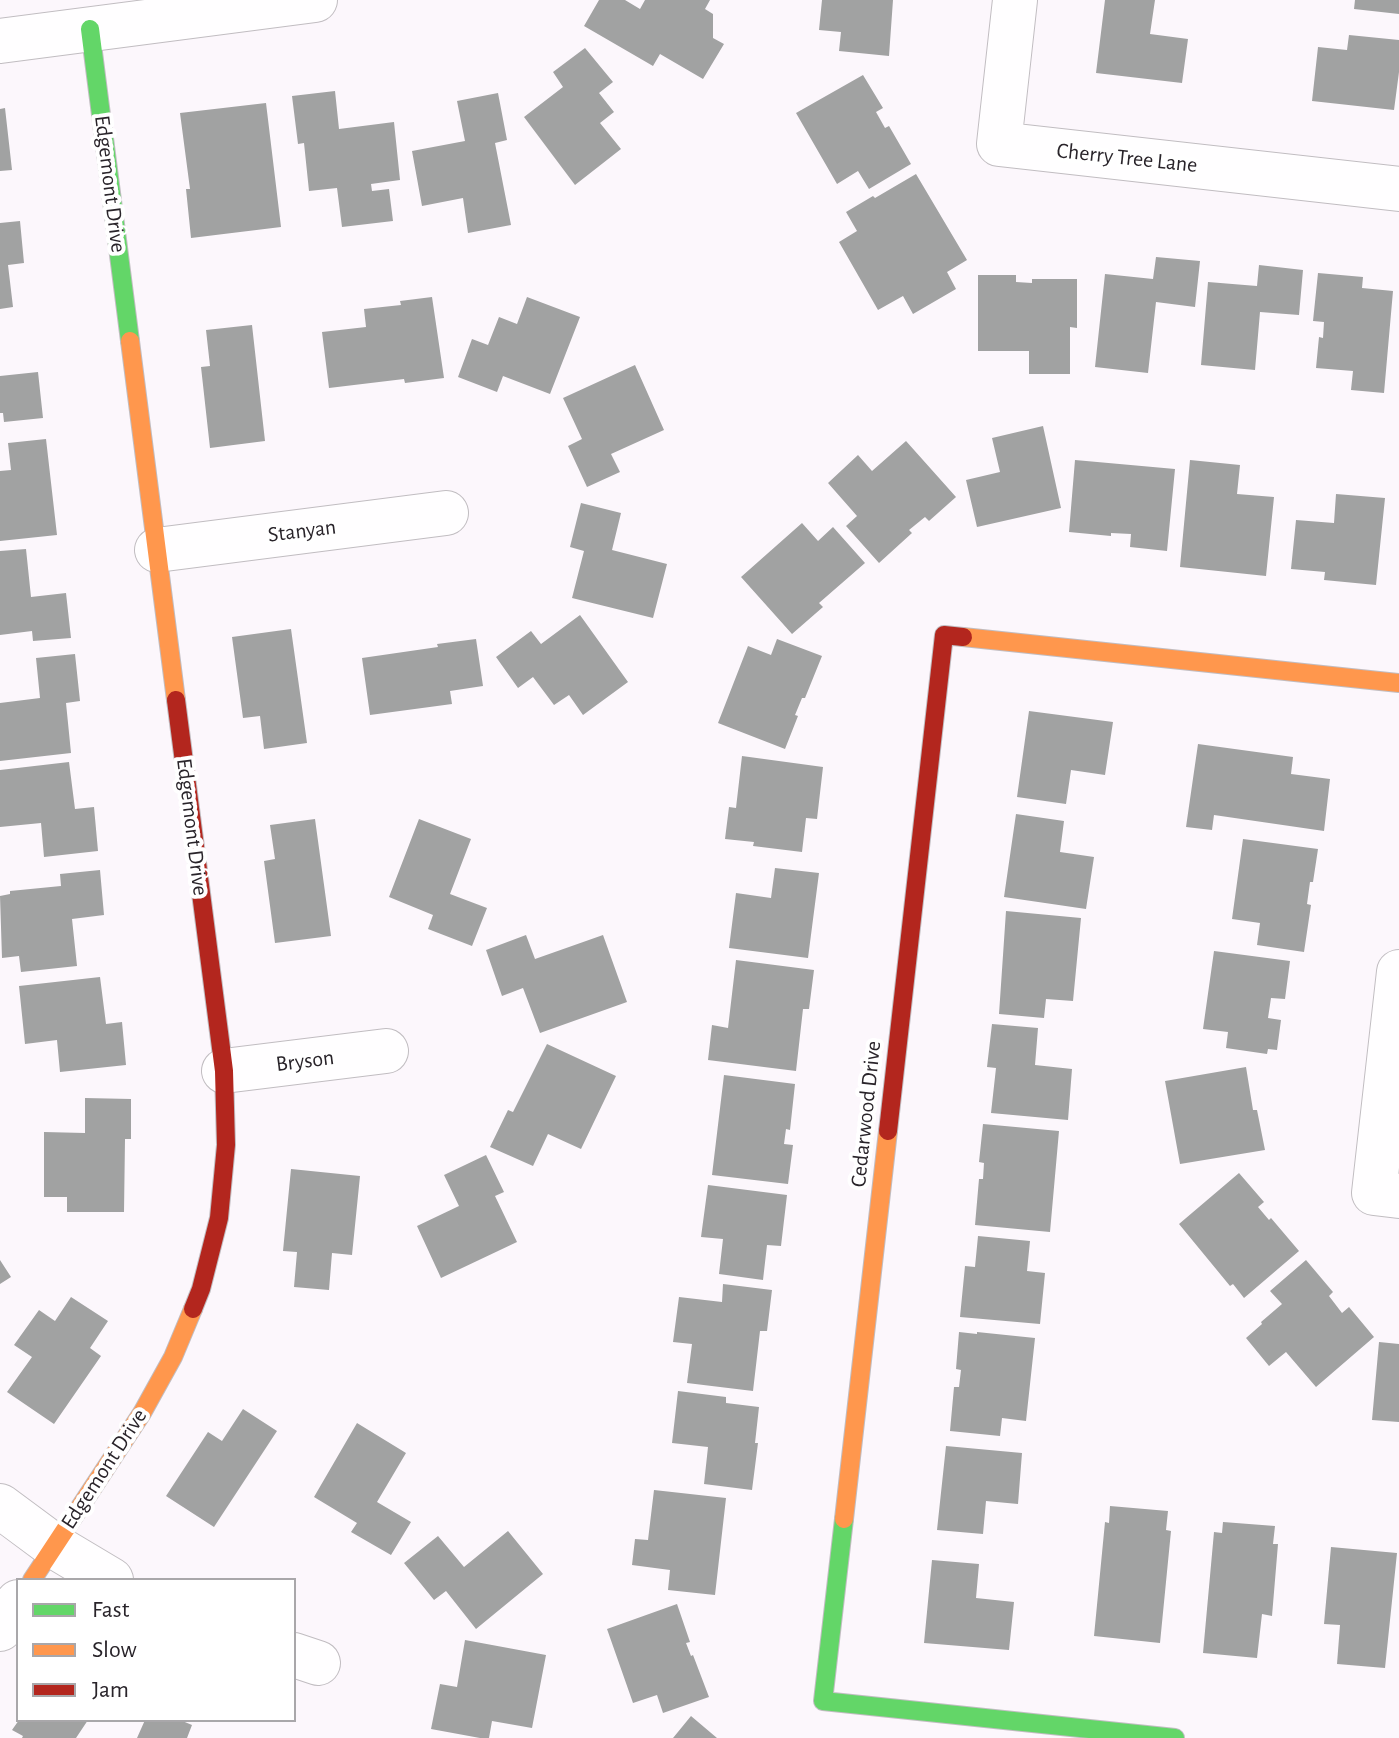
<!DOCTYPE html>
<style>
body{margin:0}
#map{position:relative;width:1399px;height:1738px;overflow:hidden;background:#fcf7fc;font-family:"Alegreya Sans",sans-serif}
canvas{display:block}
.legend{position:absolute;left:16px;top:1578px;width:280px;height:144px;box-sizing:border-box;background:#fff;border:2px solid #a9a7aa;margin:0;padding:10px 14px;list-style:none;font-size:24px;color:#29242a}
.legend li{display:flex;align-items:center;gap:16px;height:40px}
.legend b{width:40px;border:2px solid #a9a7aa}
</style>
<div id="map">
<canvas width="1399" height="1738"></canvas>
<ul class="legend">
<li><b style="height:10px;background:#63d668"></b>Fast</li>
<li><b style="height:10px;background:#ff974d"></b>Slow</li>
<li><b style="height:10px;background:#b3261e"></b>Jam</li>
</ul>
</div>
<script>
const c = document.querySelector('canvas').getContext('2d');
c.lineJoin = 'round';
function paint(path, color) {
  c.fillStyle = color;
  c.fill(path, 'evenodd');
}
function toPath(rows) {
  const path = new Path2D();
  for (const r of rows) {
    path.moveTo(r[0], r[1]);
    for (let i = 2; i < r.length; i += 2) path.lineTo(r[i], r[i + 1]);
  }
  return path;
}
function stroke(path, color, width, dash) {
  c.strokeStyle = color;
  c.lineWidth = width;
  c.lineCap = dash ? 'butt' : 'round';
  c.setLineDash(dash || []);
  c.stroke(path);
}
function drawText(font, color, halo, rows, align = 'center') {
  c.font = font + ' "Alegreya Sans",sans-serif';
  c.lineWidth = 8;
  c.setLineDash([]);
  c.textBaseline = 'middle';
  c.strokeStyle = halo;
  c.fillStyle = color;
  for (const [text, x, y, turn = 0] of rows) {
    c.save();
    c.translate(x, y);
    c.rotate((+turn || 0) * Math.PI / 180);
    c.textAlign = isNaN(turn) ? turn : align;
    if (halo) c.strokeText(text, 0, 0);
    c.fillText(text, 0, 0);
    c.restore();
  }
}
paint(toPath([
 [599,0,625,0,640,9,645,0,710,0,705,9,713,14,713,38,724,44,703,79,660,54,653,66,584,26],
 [822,0,893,0,889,56,839,51,841,32,819,30],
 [1105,0,1155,0,1150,34,1188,39,1182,83,1096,73],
 [1355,0,1399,0,1399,14,1354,9],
 [1349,35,1399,40,1399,72,1394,110,1312,101,1318,47,1347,50],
 [585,48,613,82,599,93,614,112,600,123,621,149,575,185,524,117,563,87,553,72],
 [863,75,883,108,876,112,885,128,889,126,911,164,869,189,858,171,837,184,796,113],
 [335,91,339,129,394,122,400,180,371,184,372,191,389,189,393,221,342,227,337,188,309,191,304,143,298,144,292,96],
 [498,93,507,140,495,143,511,225,468,233,463,198,422,206,412,151,465,141,457,101],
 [266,103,281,227,191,238,186,189,190,189,180,113],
 [5,108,12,170,0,171,0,109],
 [916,174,967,260,947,272,956,289,913,314,903,296,878,310,839,242,857,231,846,212,873,196,875,198],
 [20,221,24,263,8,265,13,307,0,309,0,223],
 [1156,257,1200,261,1195,307,1156,302,1148,373,1095,367,1105,274,1153,279],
 [1259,265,1303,270,1299,315,1260,312,1255,370,1201,365,1208,282,1257,286],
 [1318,273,1363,277,1362,288,1393,291,1384,393,1351,390,1353,371,1316,368,1319,337,1323,338,1324,322,1313,321],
 [978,275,1016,275,1016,282,1032,283,1032,279,1077,279,1077,328,1070,327,1070,374,1029,374,1029,351,978,351],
 [432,297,444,378,405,383,404,379,329,388,322,332,366,327,364,309,401,305,400,301],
 [527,297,580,317,550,394,503,376,497,392,458,377,472,339,488,345,499,317,517,324],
 [252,325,265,441,210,448,201,367,210,366,206,330],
 [635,365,664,430,611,454,620,472,587,487,568,446,582,439,563,398],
 [38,372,43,418,4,422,3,413,0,413,0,376],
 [1043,426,1061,508,977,527,966,480,1000,472,992,438],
 [46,439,57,535,0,541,0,471,11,470,8,443],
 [906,441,956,497,929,521,925,517,909,530,912,533,879,563,846,526,857,516,828,483,858,455,872,471],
 [1075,460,1175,469,1167,551,1130,547,1131,534,1111,533,1111,536,1069,532],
 [1190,460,1240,465,1237,494,1274,497,1266,576,1180,567],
 [1336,494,1385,498,1376,585,1324,580,1325,572,1291,569,1296,520,1334,523],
 [581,503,621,513,612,550,667,564,653,618,572,598,584,551,570,547],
 [802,523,818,541,833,527,865,563,819,603,823,607,792,634,741,577],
 [26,549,31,597,66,593,71,638,33,641,32,631,0,635,0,551],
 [580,615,628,682,583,715,569,695,554,705,533,677,518,688,496,657,531,631,541,644],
 [291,629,307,743,264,749,260,716,243,718,232,637],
 [476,639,483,686,450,691,452,704,370,715,362,658,438,647,437,644],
 [777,639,822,656,805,698,802,698,795,715,798,716,785,749,718,723,748,646,771,655],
 [75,654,80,701,66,703,71,753,0,761,0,703,40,698,36,658],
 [1029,711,1113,722,1105,775,1071,770,1066,804,1017,797],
 [1198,744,1293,757,1291,774,1330,779,1324,831,1214,815,1212,830,1186,827],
 [742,756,823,767,817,819,806,818,802,852,753,846,754,842,725,839,729,807,736,808],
 [69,762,75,809,94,807,98,851,44,857,41,823,0,827,0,770],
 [1016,814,1064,821,1060,852,1094,857,1086,909,1004,897],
 [315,819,331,936,275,943,264,861,275,859,270,825],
 [419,819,471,839,450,894,487,908,472,946,428,929,433,915,389,897],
 [1243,839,1318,849,1313,882,1310,882,1307,904,1311,905,1304,952,1257,945,1260,923,1232,919],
 [775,868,819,873,808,958,729,948,736,893,771,898],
 [100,870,104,915,72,919,77,966,21,972,19,956,2,958,0,896,10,894,10,891,61,886,60,874],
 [1006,911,1081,918,1073,1001,1046,999,1044,1018,999,1014],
 [526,935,535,959,603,935,627,1002,540,1033,523,988,502,996,486,950],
 [1214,951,1290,961,1285,999,1271,998,1268,1018,1281,1020,1277,1050,1268,1049,1267,1054,1226,1048,1228,1032,1203,1029],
 [736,960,814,970,809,1009,803,1009,796,1071,708,1060,712,1025,728,1028],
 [100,977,106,1024,122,1022,126,1065,60,1072,57,1040,25,1044,19,986],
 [992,1024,1038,1028,1035,1065,1072,1069,1068,1120,991,1113,996,1068,987,1067],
 [547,1044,616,1076,581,1149,548,1134,533,1166,490,1147,508,1110,513,1112],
 [1246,1067,1253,1110,1257,1110,1265,1150,1180,1164,1165,1081],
 [724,1075,795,1084,790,1130,786,1129,784,1144,793,1145,788,1184,712,1175],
 [85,1098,131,1099,131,1139,125,1139,124,1212,67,1212,67,1197,44,1197,44,1132,85,1133],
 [983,1124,1059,1131,1050,1232,975,1225,979,1179,983,1179,984,1163,979,1162],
 [486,1155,504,1192,495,1196,517,1242,441,1278,417,1226,459,1206,444,1175],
 [291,1169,360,1176,352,1255,332,1253,329,1290,294,1287,297,1252,283,1251],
 [1239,1173,1264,1202,1258,1207,1269,1220,1271,1218,1299,1251,1244,1298,1233,1284,1230,1286,1179,1224],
 [708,1185,787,1195,781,1246,767,1245,763,1280,719,1274,723,1239,701,1237],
 [978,1236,1030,1241,1027,1271,1045,1273,1040,1324,960,1317,965,1266,975,1267],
 [0,1260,11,1277,0,1284],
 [1306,1260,1333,1292,1329,1296,1342,1313,1349,1307,1374,1337,1316,1387,1286,1352,1269,1366,1246,1338,1262,1324,1261,1322,1282,1304,1270,1291],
 [723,1284,772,1290,767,1331,760,1331,753,1391,687,1383,692,1344,673,1342,679,1297,722,1302],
 [71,1297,108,1321,90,1348,101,1356,54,1424,7,1392,32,1357,14,1345,39,1310,55,1321],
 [959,1332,977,1334,977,1332,1035,1338,1026,1421,1002,1418,1000,1436,950,1431,954,1387,959,1387,961,1370,956,1369],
 [1379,1342,1399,1344,1399,1422,1372,1420],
 [678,1391,726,1397,726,1403,759,1407,755,1443,758,1443,752,1490,704,1484,708,1447,672,1443],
 [243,1409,277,1431,214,1527,166,1496,208,1432,222,1441],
 [357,1423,406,1453,377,1502,411,1522,391,1555,351,1532,357,1523,314,1497],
 [946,1446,1022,1453,1018,1504,986,1501,983,1534,937,1530],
 [654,1490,726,1498,715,1595,668,1590,670,1570,632,1565,635,1539,648,1540],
 [1110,1506,1168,1511,1166,1530,1171,1531,1160,1643,1094,1636,1105,1522,1109,1523],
 [1223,1522,1275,1526,1273,1544,1278,1544,1272,1616,1262,1614,1257,1658,1203,1653,1214,1532,1222,1533],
 [508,1531,543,1574,476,1629,446,1591,434,1600,404,1563,438,1536,464,1567],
 [1331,1547,1397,1553,1385,1668,1337,1664,1340,1625,1324,1624],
 [932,1560,979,1564,976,1598,1014,1602,1009,1650,924,1643],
 [677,1604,690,1642,686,1643,691,1656,693,1655,709,1697,663,1713,657,1695,633,1703,607,1629],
 [465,1640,546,1655,532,1728,492,1721,489,1738,480,1738,431,1729,440,1684,457,1687],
 [691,1716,717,1738,673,1738],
 [19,1720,88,1720,76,1738,22,1738,23,1736,12,1730],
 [145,1720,180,1720,192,1725,187,1738,137,1738]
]), '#a1a2a2');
const street = toPath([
 [1015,0,999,144,1399,189],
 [0,41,315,0],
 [157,550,446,513],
 [1399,972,1374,1193,1399,1196],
 [224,1071,386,1051],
 [0,1506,54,1546,111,1580],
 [0,1629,18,1602],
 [294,1655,318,1663]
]);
const fast = toPath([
 [90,29,130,341],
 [844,1519,823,1701,1175,1738]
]);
const slow = toPath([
 [130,341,176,700],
 [963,637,1399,683],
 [844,1519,888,1131],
 [32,1580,142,1413,173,1357,193,1309]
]);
const jam = toPath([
 [176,700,224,1071,226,1145,219,1218,201,1289,193,1309],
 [888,1131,944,635,963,637]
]);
stroke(street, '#c1bdc1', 46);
stroke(fast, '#c1bdc1', 20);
stroke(slow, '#c1bdc1', 20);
stroke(jam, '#c1bdc1', 20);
stroke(street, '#fffeff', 44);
stroke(fast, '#63d668', 18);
stroke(slow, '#ff974d', 18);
stroke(jam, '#b3261e', 18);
drawText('22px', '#29242a', '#fff', [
 ["Cherry Tree Lane",1127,158,6],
 ["Edgemont Drive",110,184,83],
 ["Stanyan",302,531,-7],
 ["Edgemont Drive",192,827,83],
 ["Bryson",305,1061,-7],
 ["Cedarwood Drive",866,1114,-84],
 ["Edgemont Drive",104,1469,-57]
]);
</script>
